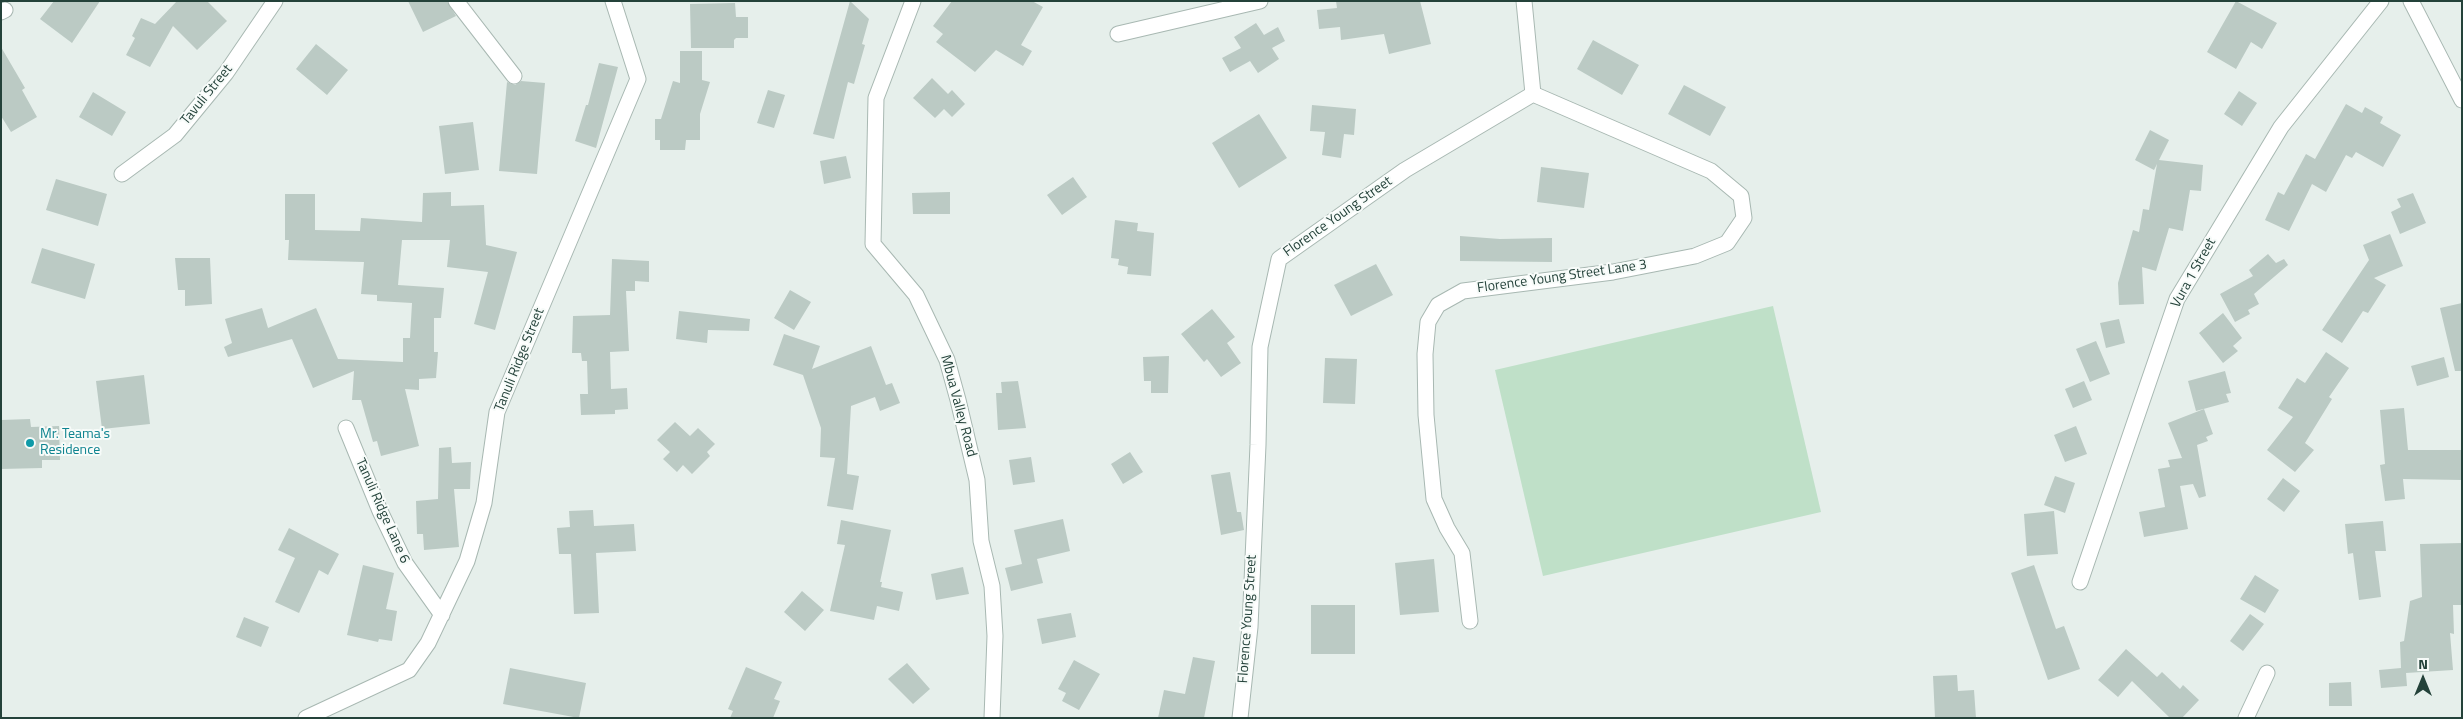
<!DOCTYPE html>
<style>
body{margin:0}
#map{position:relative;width:2463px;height:719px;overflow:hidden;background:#e6efeb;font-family:"Titillium Web",sans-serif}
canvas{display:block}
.frame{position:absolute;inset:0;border:2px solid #24423a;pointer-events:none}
.north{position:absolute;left:2398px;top:654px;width:50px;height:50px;-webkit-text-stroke:4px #f7fbf9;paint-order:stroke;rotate:0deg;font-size:14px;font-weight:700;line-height:20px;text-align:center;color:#24423a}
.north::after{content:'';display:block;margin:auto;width:18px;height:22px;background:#24423a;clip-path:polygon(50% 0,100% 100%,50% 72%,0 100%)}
</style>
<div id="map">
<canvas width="2463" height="719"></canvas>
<div class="frame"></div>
<div class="north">N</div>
</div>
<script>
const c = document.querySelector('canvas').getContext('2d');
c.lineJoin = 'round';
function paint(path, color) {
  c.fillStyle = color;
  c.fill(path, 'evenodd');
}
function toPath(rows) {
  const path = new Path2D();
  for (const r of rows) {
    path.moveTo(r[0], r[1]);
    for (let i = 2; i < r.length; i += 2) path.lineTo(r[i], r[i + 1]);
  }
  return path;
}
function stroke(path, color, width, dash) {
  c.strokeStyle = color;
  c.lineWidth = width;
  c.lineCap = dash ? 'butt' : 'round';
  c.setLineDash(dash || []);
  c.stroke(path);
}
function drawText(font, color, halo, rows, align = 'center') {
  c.font = font + ' "Titillium Web",sans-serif';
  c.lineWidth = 4;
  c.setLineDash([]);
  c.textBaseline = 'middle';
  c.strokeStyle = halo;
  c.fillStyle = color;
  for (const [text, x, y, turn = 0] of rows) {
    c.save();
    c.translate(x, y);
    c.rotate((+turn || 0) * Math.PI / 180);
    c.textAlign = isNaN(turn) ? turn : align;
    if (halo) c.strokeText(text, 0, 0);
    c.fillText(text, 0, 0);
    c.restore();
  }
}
paint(toPath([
 [1773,306,1821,512,1543,576,1495,370]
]), '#bfe0c8');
paint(toPath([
 [54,1,100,1,72,43,40,19],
 [177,1,207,1,227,21,197,50,173,26,150,67,126,55,135,38,132,36,141,18,155,24],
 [408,1,447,1,456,16,423,32],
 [850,1,869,19,862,44,865,45,854,84,848,82,834,139,813,134],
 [952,1,1032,1,1043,7,1021,45,1032,51,1023,66,996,50,975,72,936,42,943,34,933,26],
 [1336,1,1420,1,1431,44,1389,54,1384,34,1341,40,1340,27,1319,29,1317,10,1337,8],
 [2236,1,2277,23,2262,49,2251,42,2236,69,2207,52],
 [735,3,736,17,748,17,748,38,736,38,734,40,734,48,691,48,690,4],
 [1256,23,1264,35,1278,27,1285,41,1272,48,1279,59,1258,73,1250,61,1230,72,1222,58,1241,48,1234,37],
 [1593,40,1639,65,1622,95,1577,69],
 [316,44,348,70,327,95,296,69],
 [1,47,25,88,22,90,37,117,11,132,1,116],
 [680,51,702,51,702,80,710,82,700,114,700,140,686,140,685,150,660,150,660,140,655,140,655,119,661,119,673,81,680,83],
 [599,63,618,67,596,148,575,141,586,105,588,105],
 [932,78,948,94,952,90,965,104,952,117,944,109,935,118,913,98],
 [521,81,545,83,537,174,499,171,507,82,515,85],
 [1684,85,1726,107,1710,136,1668,114],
 [768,90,785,95,774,128,757,123],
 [2239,91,2257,103,2242,126,2224,114],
 [93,92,126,112,112,136,79,117],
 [2346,104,2362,113,2365,107,2383,117,2380,123,2401,135,2383,167,2356,152,2352,158,2346,155,2326,192,2312,184,2289,231,2265,220,2278,192,2284,195,2306,154,2315,159],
 [1312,105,1356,109,1354,135,1344,134,1341,158,1322,155,1325,132,1310,131],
 [1259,114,1287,158,1239,188,1212,143],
 [473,122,479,170,445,174,439,126],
 [2150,130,2169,140,2159,160,2203,165,2201,191,2190,190,2183,231,2169,228,2156,271,2142,267,2144,304,2119,305,2118,283,2133,230,2139,232,2143,209,2149,210,2157,164,2154,170,2135,160],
 [846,156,851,178,824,184,820,161],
 [1541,167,1589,173,1584,208,1537,202],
 [1073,177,1087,197,1062,215,1047,195],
 [56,179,107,194,98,226,46,210],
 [451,192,451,206,484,205,486,245,517,252,495,330,474,324,488,272,447,267,450,240,402,240,398,285,444,288,441,318,434,318,434,352,438,352,436,378,419,379,419,390,405,389,419,446,381,456,377,441,373,442,361,400,352,400,354,371,313,388,292,339,228,357,224,347,232,343,225,319,262,308,268,328,316,308,338,359,403,362,403,338,410,338,412,303,377,301,377,295,361,294,364,262,288,260,289,240,285,240,285,194,315,194,315,230,360,231,361,218,422,222,423,193],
 [950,192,950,214,913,214,912,193],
 [2413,193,2426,223,2400,234,2391,212,2401,207,2397,199],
 [1115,220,1138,223,1137,231,1154,233,1151,276,1127,274,1128,267,1118,265,1119,259,1111,258],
 [2390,234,2403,266,2374,278,2386,285,2368,313,2363,311,2342,343,2322,330,2369,260,2363,245],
 [1460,236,1500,239,1552,238,1552,262,1460,261],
 [42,248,95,264,85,299,31,283],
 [2268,254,2276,263,2284,259,2288,265,2254,294,2259,304,2248,310,2250,314,2235,322,2220,294,2253,276,2249,270],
 [175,258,210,258,212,304,185,306,185,290,178,290],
 [612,259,649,261,649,282,635,281,635,291,626,291,629,351,610,352,611,389,627,388,628,409,615,410,615,414,581,415,580,394,588,394,587,361,582,361,581,353,572,353,573,316,610,315],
 [1376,264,1393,295,1351,316,1334,285],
 [790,290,811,302,794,330,774,318],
 [2462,303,2462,371,2455,371,2440,308],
 [1212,309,1235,337,1227,343,1241,363,1221,377,1207,359,1204,362,1181,334],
 [679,311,750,319,749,331,708,330,707,343,676,339],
 [2223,313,2242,338,2233,346,2238,351,2223,363,2199,333],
 [2119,319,2125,343,2106,348,2100,323],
 [784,334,820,346,812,369,871,346,886,385,892,383,900,403,880,411,875,397,851,406,847,474,859,476,853,510,827,506,835,458,820,457,821,428,803,375,773,365],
 [2096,341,2110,374,2090,382,2076,349],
 [2326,352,2349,368,2329,397,2332,399,2305,443,2314,450,2295,472,2267,450,2293,417,2278,408,2297,378,2305,383],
 [1169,356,1168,393,1151,393,1151,381,1144,381,1143,357],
 [2444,357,2449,377,2417,386,2411,366],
 [1325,358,1357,359,1355,404,1323,403],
 [2225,371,2231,393,2226,394,2229,402,2196,411,2188,381],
 [144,375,150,424,102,429,96,381],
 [1018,381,1026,428,998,430,996,393,1002,393,1001,382],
 [2084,381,2092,400,2073,408,2065,389],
 [2404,408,2408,450,2462,450,2462,480,2403,479,2405,499,2385,501,2380,465,2385,464,2380,410],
 [2204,409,2213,434,2206,437,2208,441,2197,445,2206,496,2199,498,2193,484,2180,486,2188,529,2144,537,2139,512,2165,507,2158,469,2170,467,2168,460,2182,458,2168,423],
 [30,419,31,427,59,426,60,460,42,460,42,468,1,469,1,420],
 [675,422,690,436,698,428,715,444,707,452,710,456,692,474,683,465,677,472,663,459,670,452,657,440],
 [2076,426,2087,454,2065,462,2054,435],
 [451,447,452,463,471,462,470,489,454,489,459,547,424,550,423,534,417,534,416,501,438,499,439,448],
 [1130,452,1143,472,1123,484,1111,464],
 [1031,457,1035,482,1013,485,1009,460],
 [1230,472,1237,512,1241,512,1244,530,1221,535,1211,475],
 [2055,476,2075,483,2065,513,2044,505],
 [2283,478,2300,491,2284,512,2267,499],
 [593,510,594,526,634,524,636,551,596,553,599,613,574,614,571,554,559,554,557,528,570,527,569,511],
 [2054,511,2058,554,2027,556,2024,514],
 [1063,519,1070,551,1037,559,1043,583,1011,591,1005,568,1022,564,1014,530],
 [841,520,891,530,880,582,882,582,881,587,903,592,899,611,877,606,874,620,830,611,845,545,837,544],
 [2383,521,2386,551,2375,551,2381,597,2359,600,2353,553,2348,554,2345,524],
 [289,528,339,554,328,575,319,570,299,613,275,602,295,558,278,550],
 [2462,543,2462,605,2453,605,2454,634,2450,633,2453,670,2406,673,2407,686,2381,688,2379,670,2401,668,2400,642,2404,641,2410,601,2422,597,2420,544],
 [1434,559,1439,612,1400,615,1395,563],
 [363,565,394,573,386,609,397,611,392,641,379,639,378,642,347,635],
 [2034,565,2056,629,2064,626,2080,669,2048,680,2011,573],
 [963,567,969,594,936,600,931,574],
 [2255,575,2279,590,2265,613,2240,599],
 [802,591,824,610,805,631,784,612],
 [1311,605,1355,605,1355,654,1311,654],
 [1071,613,1076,637,1042,644,1037,619],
 [2250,614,2264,624,2243,651,2230,641],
 [244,617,269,627,261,647,236,637],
 [2126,649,2157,677,2162,672,2180,689,2183,685,2199,700,2182,718,2170,718,2132,681,2118,697,2098,680],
 [1193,657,1215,661,1204,718,1158,718,1164,690,1185,694],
 [1074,660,1100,674,1079,710,1062,701,1066,693,1058,689],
 [907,663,930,689,913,704,888,679],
 [746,667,782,682,774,699,780,701,773,718,730,718,733,711,728,709],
 [510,668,586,683,579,718,503,704],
 [1957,675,1958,691,1974,690,1976,718,1935,718,1933,676],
 [2351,682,2352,706,2329,706,2329,683]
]), '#bbcac4');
const minor = toPath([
 [456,1,514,76],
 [913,1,876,98,873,244,916,295,947,360,958,400,977,480,981,541,992,586,995,636,992,718],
 [1524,1,1533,94],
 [2411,1,2462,100],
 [1,12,5,10],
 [1118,34,1260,1],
 [122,174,175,135,226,73,275,1],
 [346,428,380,511,405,563,442,615],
 [2080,582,2177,299,2281,127,2381,1],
 [1470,621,1462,553,1447,528,1434,499,1426,415,1425,354,1428,322,1438,305,1463,291,1613,272,1695,256,1727,243,1744,218,1741,196,1711,171,1533,94],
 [306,718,409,670,428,643,467,561,484,503,497,412,638,79,613,1],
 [1240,718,1250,627,1258,445,1260,347,1279,259,1405,170,1533,94],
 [2246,718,2267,673]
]);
stroke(minor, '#a8b8b2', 17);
stroke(minor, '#fff', 15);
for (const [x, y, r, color] of [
 [30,443,5,"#0f9aa8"]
]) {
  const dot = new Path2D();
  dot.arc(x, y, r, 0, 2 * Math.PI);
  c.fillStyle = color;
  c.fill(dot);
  stroke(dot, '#f7fbf9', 2);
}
drawText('14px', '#24423a', '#f7fbf9', [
 ["Tavuli Street",207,95,-51],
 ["Florence Young Street",1338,217,-35],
 ["Vura 1 Street",2194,273,-61],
 ["Florence Young Street Lane 3",1562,277,-8],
 ["Tanuli Ridge Street",520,360,-68],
 ["Mbua Valley Road",958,406,75],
 ["Tanuli Ridge Lane 6",382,511,66],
 ["Florence Young Street",1248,619,-86]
]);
drawText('14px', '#0d838f', '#f7fbf9', [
 ["Mr. Teama's",40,435],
 ["Residence",40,451]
], 'left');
</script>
